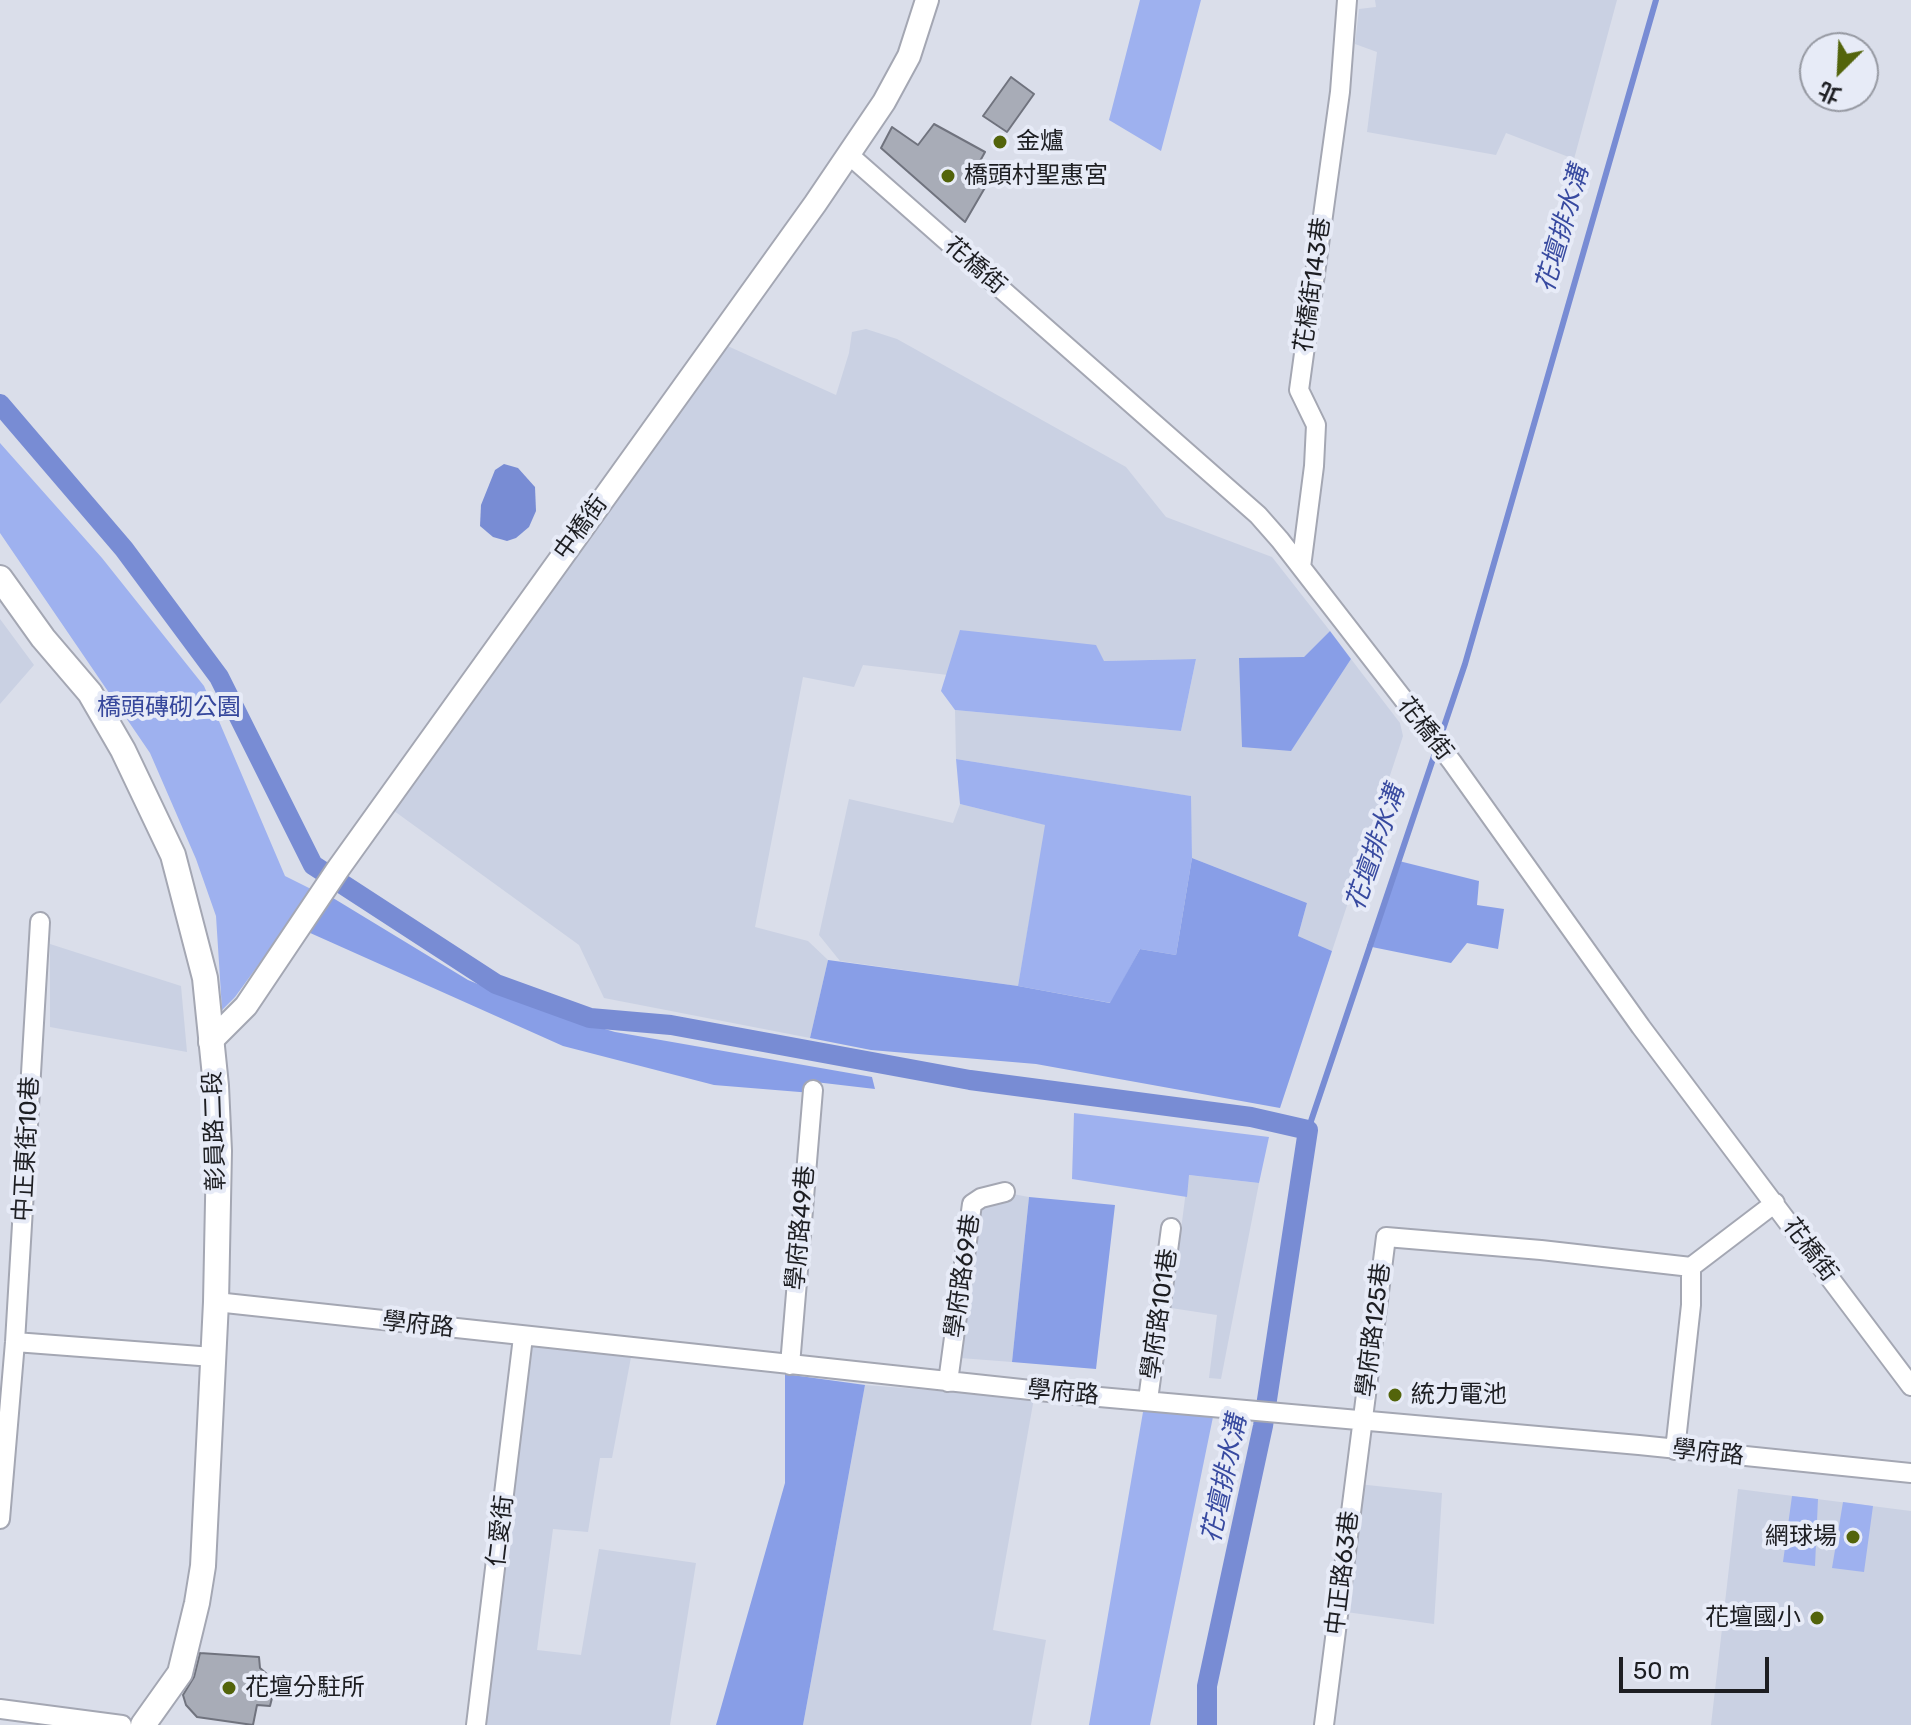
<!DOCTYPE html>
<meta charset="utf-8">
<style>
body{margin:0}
#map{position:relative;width:1911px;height:1725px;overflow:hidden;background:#dadeea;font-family:Rubik,"Noto Sans TC",sans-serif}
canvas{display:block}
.north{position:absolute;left:1799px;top:32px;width:80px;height:80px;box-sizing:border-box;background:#e7ebf7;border:2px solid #9699a2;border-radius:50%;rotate:204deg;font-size:22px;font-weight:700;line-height:32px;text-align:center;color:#1d1e22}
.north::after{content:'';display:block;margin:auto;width:28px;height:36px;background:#53640b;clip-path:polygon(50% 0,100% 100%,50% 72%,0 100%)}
.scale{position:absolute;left:1619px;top:1657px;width:150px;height:36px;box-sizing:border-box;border:4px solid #1d1e22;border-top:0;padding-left:10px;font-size:24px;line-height:28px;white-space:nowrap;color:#1d1e22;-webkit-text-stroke:6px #e7ebf7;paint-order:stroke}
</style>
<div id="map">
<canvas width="1911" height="1725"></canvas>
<div class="north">北</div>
<div class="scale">50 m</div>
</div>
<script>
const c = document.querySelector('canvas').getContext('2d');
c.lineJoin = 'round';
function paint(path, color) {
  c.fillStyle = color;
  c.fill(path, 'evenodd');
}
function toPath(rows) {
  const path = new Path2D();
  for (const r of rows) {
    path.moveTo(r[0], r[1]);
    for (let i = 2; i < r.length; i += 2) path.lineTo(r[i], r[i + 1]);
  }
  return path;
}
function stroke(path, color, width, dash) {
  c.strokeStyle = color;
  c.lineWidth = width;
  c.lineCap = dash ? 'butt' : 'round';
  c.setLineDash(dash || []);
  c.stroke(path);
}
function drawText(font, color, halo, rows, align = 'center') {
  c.font = font + ' Rubik,"Noto Sans TC",sans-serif';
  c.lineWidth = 8;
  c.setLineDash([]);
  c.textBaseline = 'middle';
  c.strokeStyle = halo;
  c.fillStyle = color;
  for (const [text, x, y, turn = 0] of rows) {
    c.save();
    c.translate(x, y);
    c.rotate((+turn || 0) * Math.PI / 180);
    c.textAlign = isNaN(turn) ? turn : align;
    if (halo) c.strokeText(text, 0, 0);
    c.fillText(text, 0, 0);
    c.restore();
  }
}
paint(toPath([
 [1375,0,1617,0,1574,159,1506,133,1496,155,1367,132,1377,52,1355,44,1359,9,1376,7],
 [866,329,897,339,1126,467,1166,517,1272,557,1330,631,1304,657,1291,750,1351,659,1400,723,1403,736,1332,951,1298,936,1307,903,1192,858,1190,796,956,759,955,710,1181,731,1196,659,1104,661,961,630,948,675,863,665,854,687,803,677,755,927,808,941,828,960,810,1038,604,998,579,945,390,808,721,343,836,395,849,353,852,332],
 [0,619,34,665,0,704],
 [849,799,953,823,960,804,1046,825,1018,986,840,961,819,935],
 [50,944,181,986,187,1052,50,1027],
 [1188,1175,1259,1183,1221,1379,1209,1378,1217,1315,1171,1308],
 [980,1188,1029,1197,1012,1362,960,1358],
 [535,1345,632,1352,612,1458,600,1458,588,1532,553,1529,537,1650,581,1655,599,1549,696,1563,670,1725,483,1725,523,1355],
 [865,1385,1034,1398,993,1630,1046,1640,1031,1725,803,1725],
 [1358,1484,1442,1493,1434,1624,1346,1612],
 [1738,1489,1911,1511,1911,1725,1711,1725]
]), '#cad1e3');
paint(toPath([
 [1140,0,1201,0,1161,151,1109,120],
 [0,443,102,558,204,686,285,876,313,890,235,997,222,1010,216,916,196,859,150,753,0,533],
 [960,630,1096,645,1104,661,1196,659,1181,731,955,710,941,691],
 [956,759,1191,796,1192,858,1176,955,1140,949,1111,1003,1018,986,1045,825,960,804],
 [1074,1113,1269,1137,1259,1183,1189,1175,1187,1197,1072,1179],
 [1143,1412,1214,1412,1150,1725,1089,1725],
 [1792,1496,1818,1499,1815,1566,1783,1562],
 [1843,1502,1873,1506,1864,1572,1832,1568]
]), '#9eb1ef');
paint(toPath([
 [1330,631,1351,659,1291,751,1242,747,1239,658,1304,657],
 [1192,858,1307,903,1298,936,1332,951,1280,1108,1036,1064,871,1050,810,1038,828,960,1018,986,1110,1003,1140,949,1176,955],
 [1399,861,1479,881,1477,905,1504,909,1498,949,1467,943,1451,963,1367,946],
 [333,898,468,980,546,1012,615,1032,872,1077,875,1089,815,1082,812,1093,714,1085,563,1046,308,932],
 [1029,1197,1115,1205,1096,1369,1012,1362],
 [785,1374,865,1385,803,1725,716,1725,785,1483]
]), '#889ee7');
paint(toPath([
 [504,464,518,468,535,487,536,511,529,527,516,538,507,541,493,537,480,526,481,505,495,470]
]), '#788cd4');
stroke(toPath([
 [1308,1130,1465,664,1656,0]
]), '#788cd4', 6);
stroke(toPath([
 [0,404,124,549,219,677,313,865,496,984,590,1018,671,1025,970,1080,1251,1117,1308,1130,1263,1426,1207,1686,1207,1725]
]), '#788cd4', 20);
const building = toPath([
 [1011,77,1034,94,1007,132,983,116,1011,77],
 [934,124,985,152,974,172,990,179,965,222,881,148,892,127,918,145,934,124],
 [200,1653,259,1657,260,1668,276,1682,270,1706,257,1705,253,1725,197,1717,186,1705,183,1695,194,1677,200,1653]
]);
paint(building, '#a8acb7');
stroke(building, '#70737e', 2);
const minor = toPath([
 [848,154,1258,515,1280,540,1452,762,1641,1027,1911,1386],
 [1301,567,1314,466,1316,425,1299,390,1340,92,1347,0],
 [1691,1267,1775,1203],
 [216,1302,1077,1395,1639,1445,1911,1473],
 [15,1342,213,1357],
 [790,1365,813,1090],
 [948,1382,972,1204,981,1198,1005,1192],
 [1148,1400,1171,1228],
 [1675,1450,1691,1305,1691,1267],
 [0,1519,15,1342,40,922],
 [0,1709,122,1725],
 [476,1725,523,1337],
 [1324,1725,1386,1237,1541,1250,1691,1267]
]);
const tertiary = toPath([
 [210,1042,246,1006,338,869,815,204,884,102,909,56,927,0]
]);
const secondary = toPath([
 [0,578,43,638,90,693,123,750,173,855,205,978,216,1086,219,1151,216,1302,203,1566,197,1603,180,1673,143,1725]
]);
stroke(minor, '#a4a7b3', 22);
stroke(tertiary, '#a4a7b3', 26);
stroke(secondary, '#a4a7b3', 28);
stroke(minor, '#fff', 18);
stroke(tertiary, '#fff', 22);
stroke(secondary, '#fff', 24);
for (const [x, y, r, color] of [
 [1000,142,8,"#53640b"],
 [948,176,8,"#53640b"],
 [1395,1395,8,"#53640b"],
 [1853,1537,8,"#53640b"],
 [1817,1618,8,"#53640b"],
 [229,1688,8,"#53640b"]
]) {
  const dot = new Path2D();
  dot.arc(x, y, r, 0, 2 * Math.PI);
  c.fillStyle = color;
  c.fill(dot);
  stroke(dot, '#e7ebf7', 3);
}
drawText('24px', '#1d1e22', '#e7ebf7', [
 ["金爐",1016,142],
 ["橋頭村聖惠宮",964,176],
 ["統力電池",1411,1395],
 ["網球場",1837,1537,"right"],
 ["花壇國小",1801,1618,"right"],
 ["花壇分駐所",245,1688]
], 'left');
drawText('24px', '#1d1e22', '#e7ebf7', [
 ["花橋街",975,266,41],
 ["花橋街143巷",1313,285,-82],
 ["中橋街",581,528,-54],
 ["花橋街",1425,729,52],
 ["彰員路二段",215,1131,-92],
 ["中正東街10巷",27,1149,-87],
 ["學府路49巷",801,1228,-85],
 ["花橋街",1810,1250,53],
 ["學府路69巷",963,1276,-82],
 ["學府路101巷",1160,1314,-82],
 ["學府路",418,1325,6],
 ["學府路125巷",1374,1330,-83],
 ["學府路",1063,1393,5],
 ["學府路",1708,1453,6],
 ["仁愛街",501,1531,-83],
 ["中正路63巷",1343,1573,-83]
]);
drawText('24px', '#36479c', '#e7ebf7', [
 ["橋頭磚砌公園",169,708]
]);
drawText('italic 26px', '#384aa0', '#e7ebf7', [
 ["花壇排水溝",1563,229,-74],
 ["花壇排水溝",1376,848,-71],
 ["花壇排水溝",1225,1479,-78]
]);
</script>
